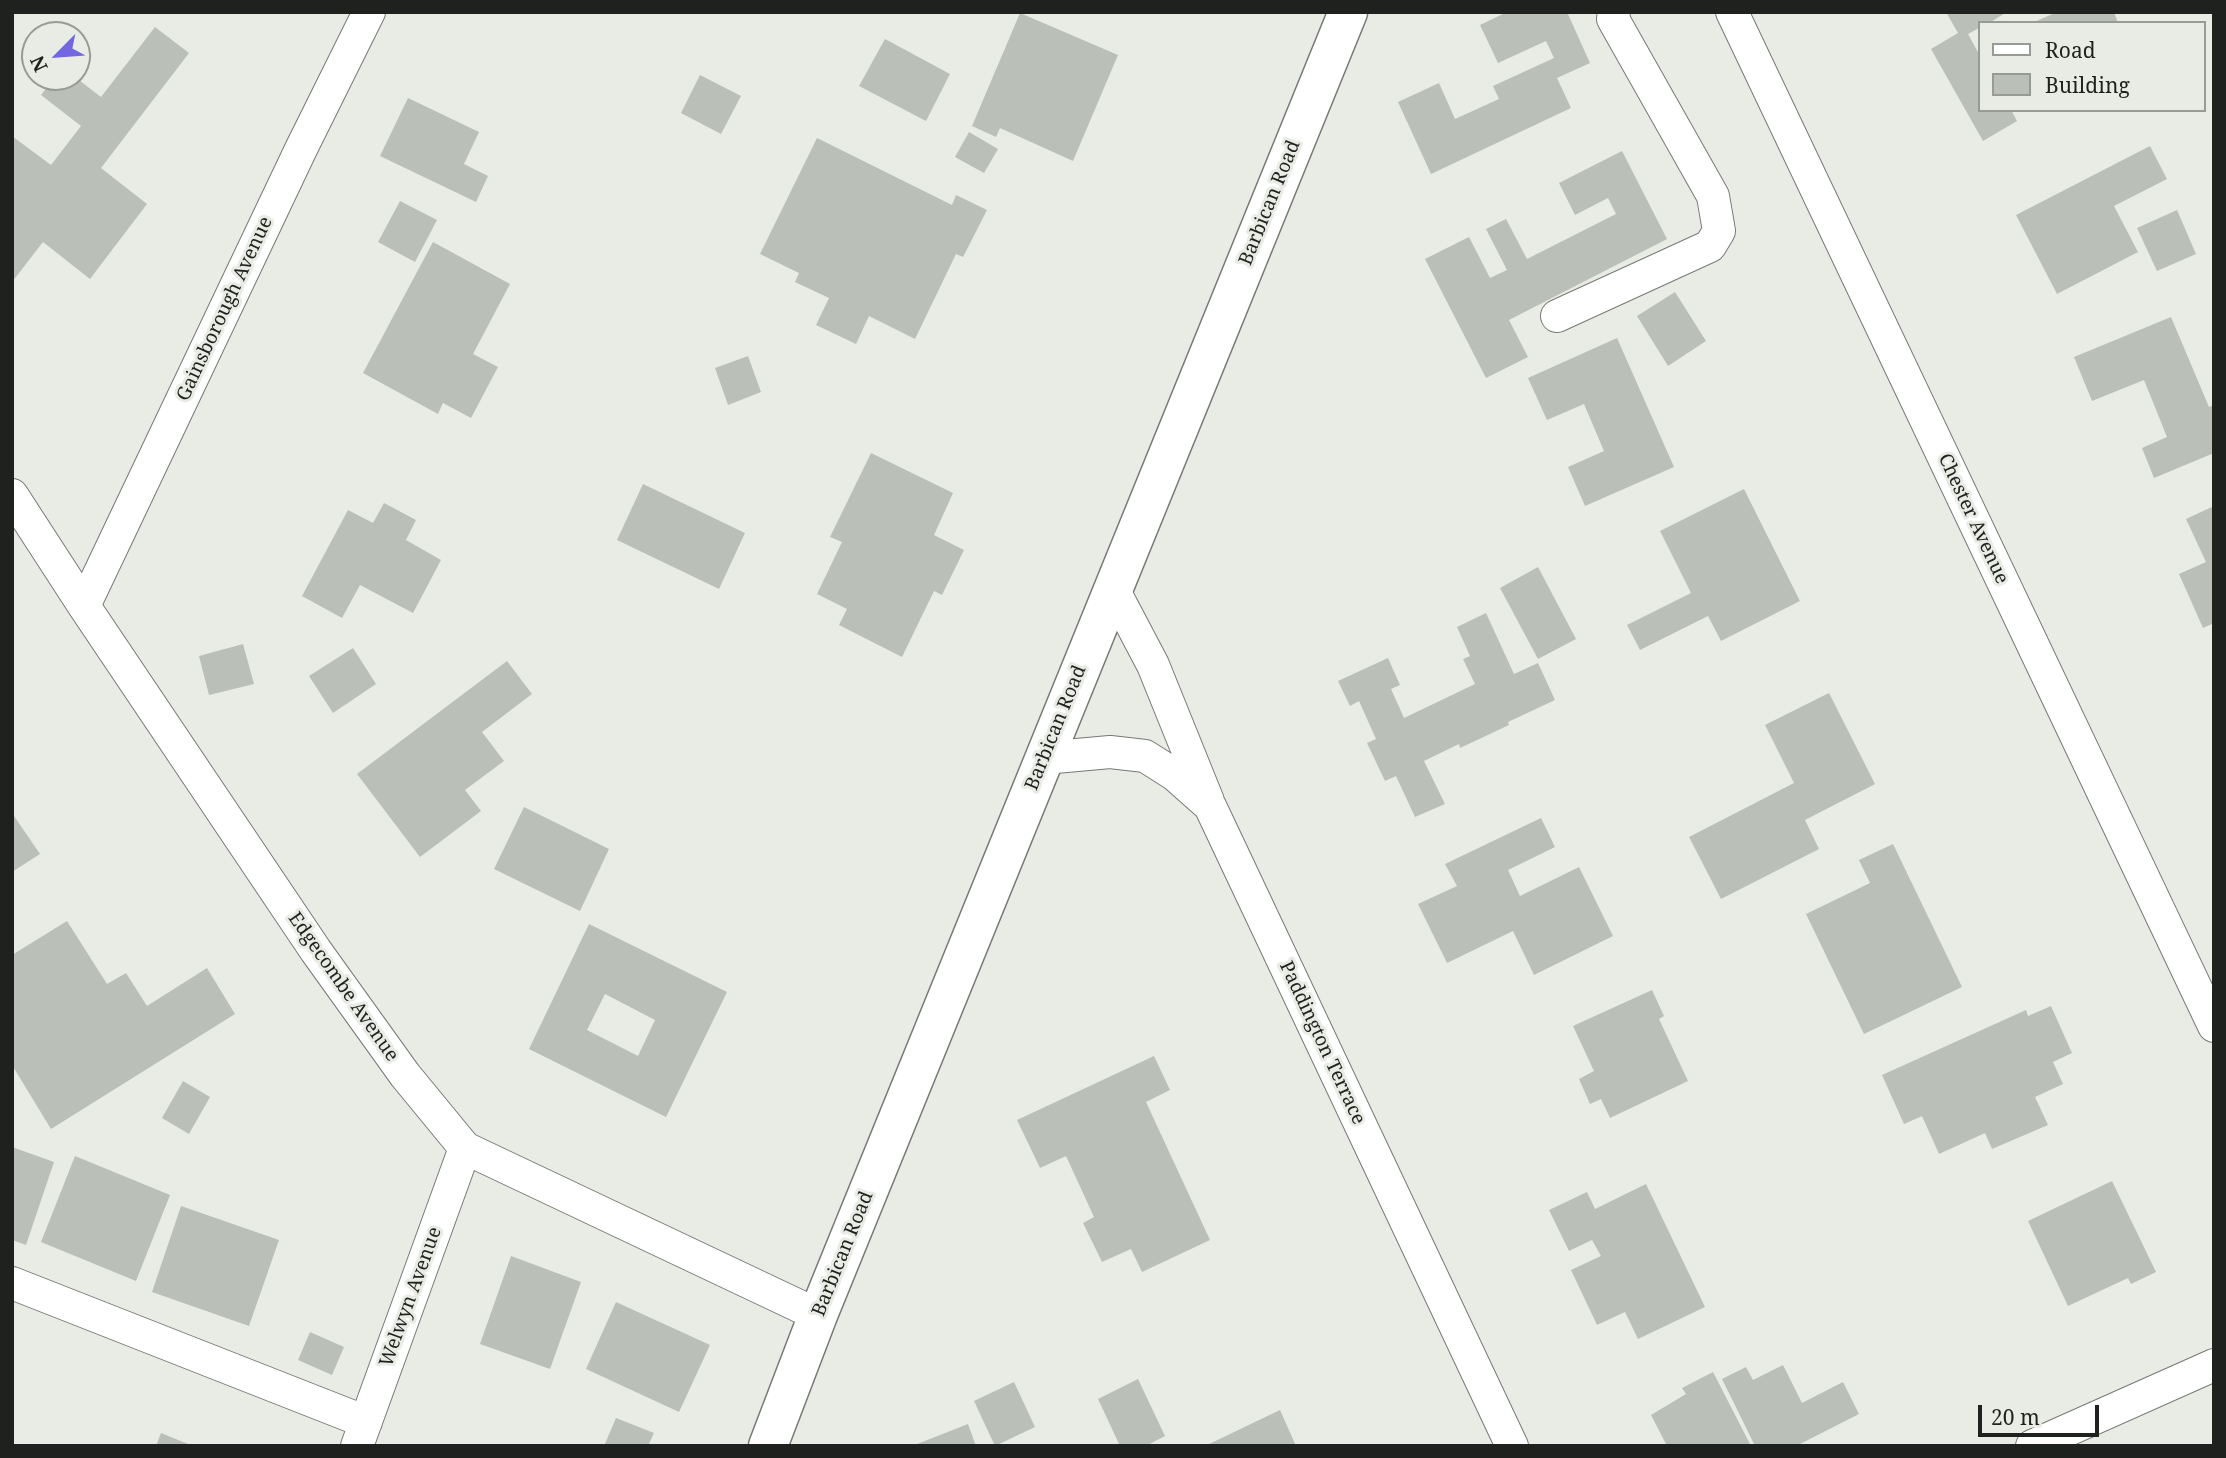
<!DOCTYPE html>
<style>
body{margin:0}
#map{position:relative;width:2226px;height:1458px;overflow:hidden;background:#e8ece5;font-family:"Noto Serif",serif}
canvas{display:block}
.frame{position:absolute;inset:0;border:14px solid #1f211e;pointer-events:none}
.legend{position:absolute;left:1978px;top:21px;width:228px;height:91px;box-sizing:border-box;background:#e8ece5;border:2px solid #989b95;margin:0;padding:9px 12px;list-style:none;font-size:21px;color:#1f211e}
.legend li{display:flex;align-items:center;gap:14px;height:35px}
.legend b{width:35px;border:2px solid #989b95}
.north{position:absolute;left:21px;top:21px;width:70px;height:70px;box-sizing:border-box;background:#e8ece5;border:2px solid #989b95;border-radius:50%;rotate:245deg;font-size:19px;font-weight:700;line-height:28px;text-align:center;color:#1f211e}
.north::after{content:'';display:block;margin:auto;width:24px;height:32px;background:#7266e1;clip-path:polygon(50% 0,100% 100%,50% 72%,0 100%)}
.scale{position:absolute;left:1978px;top:1405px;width:121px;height:32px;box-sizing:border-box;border:4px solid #1f211e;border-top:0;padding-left:9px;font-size:21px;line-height:24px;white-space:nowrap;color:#1f211e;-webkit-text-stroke:5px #e8ece5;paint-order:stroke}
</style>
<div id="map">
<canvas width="2226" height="1458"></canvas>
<div class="frame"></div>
<ul class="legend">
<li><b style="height:9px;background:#fff"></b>Road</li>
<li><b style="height:19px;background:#babfb7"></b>Building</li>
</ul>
<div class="north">N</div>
<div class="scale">20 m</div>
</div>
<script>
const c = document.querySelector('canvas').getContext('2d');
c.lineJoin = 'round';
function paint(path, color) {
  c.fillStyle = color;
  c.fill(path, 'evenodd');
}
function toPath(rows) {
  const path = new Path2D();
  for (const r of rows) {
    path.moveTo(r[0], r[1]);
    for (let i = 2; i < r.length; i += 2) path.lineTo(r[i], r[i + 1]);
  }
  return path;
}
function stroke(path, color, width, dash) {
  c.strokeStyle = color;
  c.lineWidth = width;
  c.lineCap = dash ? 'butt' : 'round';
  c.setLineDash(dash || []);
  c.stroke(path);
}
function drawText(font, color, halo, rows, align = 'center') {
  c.font = font + ' "Noto Serif",serif';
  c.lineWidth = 6;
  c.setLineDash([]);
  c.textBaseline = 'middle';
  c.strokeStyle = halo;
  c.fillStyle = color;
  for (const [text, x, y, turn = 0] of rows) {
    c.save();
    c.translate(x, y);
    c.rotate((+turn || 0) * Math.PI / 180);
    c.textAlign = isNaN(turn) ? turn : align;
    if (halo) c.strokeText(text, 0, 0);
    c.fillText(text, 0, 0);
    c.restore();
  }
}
paint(toPath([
 [1507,12,1567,12,1590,63,1557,78,1571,108,1431,174,1398,102,1439,83,1455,119,1499,99,1493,86,1554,58,1546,41,1498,63,1480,25],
 [1946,12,2007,12,1989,23,1979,23,1979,28,1968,34,1979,54,1979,110,2011,110,2017,121,1983,141,1931,49,1958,33],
 [2057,12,2114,12,2118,23,2032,23],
 [1020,13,1118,55,1073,161,1000,128,996,137,972,126],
 [155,27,189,53,101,168,147,204,90,279,43,242,12,282,12,136,51,165,81,126,41,95,55,77,75,77,101,97],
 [885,39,950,74,926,121,859,86],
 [700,75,741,96,721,134,681,113],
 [408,98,479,132,464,164,488,176,476,202,380,156],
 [969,132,998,149,984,173,955,157],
 [817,138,952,205,956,195,987,210,963,257,956,254,915,339,869,316,856,344,816,325,829,298,795,282,799,273,760,254],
 [2150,146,2167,179,2114,206,2138,252,2057,294,2016,215],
 [1622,151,1667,239,1509,320,1528,357,1486,378,1425,259,1469,237,1490,278,1507,270,1486,229,1506,219,1527,259,1616,214,1608,198,1575,215,1559,183],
 [400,201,437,220,415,262,378,242],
 [2177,210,2196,254,2157,271,2137,228],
 [433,242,510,284,473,354,498,367,471,418,443,403,438,414,363,373],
 [1675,292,1706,341,1668,366,1637,316],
 [2171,317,2209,407,2214,405,2214,453,2154,478,2142,448,2167,437,2144,380,2092,401,2074,357],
 [1617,338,1674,467,1585,506,1568,467,1604,451,1584,404,1547,420,1528,378],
 [748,356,761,392,728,405,715,368],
 [871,453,953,493,934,535,964,550,942,595,934,591,902,657,839,625,847,609,817,594,842,542,830,537],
 [643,484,745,533,719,589,617,540],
 [1744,489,1800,601,1721,641,1708,616,1640,650,1627,625,1691,593,1660,531],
 [384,503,416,520,406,540,441,560,413,613,360,585,342,618,302,596,348,510,373,523],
 [2214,506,2214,623,2203,628,2179,574,2206,562,2186,519],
 [1538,567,1576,639,1538,659,1500,588],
 [1486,613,1514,674,1538,663,1555,700,1508,722,1509,725,1460,748,1459,744,1424,761,1445,804,1415,817,1396,776,1385,781,1367,743,1376,739,1359,701,1350,706,1338,681,1388,658,1400,685,1391,689,1404,718,1475,684,1463,659,1470,656,1457,627],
 [243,644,254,684,209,695,199,656],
 [353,648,376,684,333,713,309,676],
 [507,661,532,694,482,732,504,761,465,790,481,811,420,857,357,774],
 [1829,693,1875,784,1805,820,1819,849,1721,899,1689,837,1794,783,1765,725],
 [524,807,609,849,580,911,494,869],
 [12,813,40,854,12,872],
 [1541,818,1555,847,1508,870,1520,896,1579,867,1613,936,1534,975,1513,931,1447,963,1418,904,1457,886,1445,864],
 [1893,844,1962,987,1864,1034,1806,914,1870,883,1859,860],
 [67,921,107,984,126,973,147,1006,207,968,235,1014,51,1129,12,1065,12,955],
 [589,924,727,992,666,1117,529,1049],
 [605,994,655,1020,638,1056,587,1030],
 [1652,990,1664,1016,1659,1019,1688,1081,1610,1118,1601,1099,1590,1104,1579,1079,1594,1071,1573,1026],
 [2051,1006,2072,1053,2053,1062,2063,1084,2035,1097,2048,1125,1992,1149,1985,1133,1939,1154,1922,1116,1904,1124,1882,1075,2026,1010,2028,1016],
 [1154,1056,1170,1090,1146,1102,1210,1240,1142,1272,1131,1249,1102,1262,1083,1223,1094,1217,1066,1156,1040,1168,1017,1120],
 [183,1081,210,1097,189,1134,162,1118],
 [12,1147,54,1162,26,1245,12,1240],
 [75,1156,170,1195,136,1281,41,1242],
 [2112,1181,2156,1272,2131,1284,2128,1278,2068,1306,2028,1221],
 [1646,1184,1705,1307,1638,1339,1625,1312,1597,1325,1571,1270,1601,1256,1592,1240,1569,1251,1549,1210,1587,1192,1595,1209],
 [181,1206,279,1240,249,1326,152,1292],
 [511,1256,581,1282,550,1369,480,1344],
 [616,1302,710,1345,679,1412,586,1369],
 [310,1332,344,1347,332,1375,298,1360],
 [1783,1365,1802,1403,1843,1382,1859,1414,1796,1446,1755,1446,1722,1379,1746,1367,1753,1380],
 [1713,1372,1751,1446,1667,1446,1651,1415,1686,1394,1682,1388],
 [1138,1379,1165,1436,1146,1446,1120,1446,1098,1399],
 [1014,1382,1035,1427,995,1446,974,1401],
 [1280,1410,1296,1446,1205,1446],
 [616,1418,654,1433,648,1446,604,1446],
 [968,1424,976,1446,912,1446],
 [161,1433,193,1446,156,1446]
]), '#babfb7');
const minor = toPath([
 [1732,12,2214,1026],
 [1557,316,1710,246,1719,231,1713,196,1613,19,1614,12],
 [12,495,84,606,316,951,405,1075,465,1148,818,1315],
 [1113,589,1153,665,1208,801],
 [84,606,301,149,369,12],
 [1044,758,1110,752,1145,756,1175,775,1210,806,1512,1446],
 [12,1283,366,1422],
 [357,1446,465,1148],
 [2032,1446,2214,1365]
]);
const secondary = toPath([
 [768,1446,818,1315,1348,12]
]);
stroke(minor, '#767a74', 34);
stroke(secondary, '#767a74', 41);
stroke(minor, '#fff', 32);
stroke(secondary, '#fff', 38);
drawText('19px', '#1f211e', '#e8ece5', [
 ["Barbican Road",1270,203,-68],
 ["Gainsborough Avenue",225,309,-65],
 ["Chester Avenue",1973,519,65],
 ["Barbican Road",1056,728,-68],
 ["Edgecombe Avenue",343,987,55],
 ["Paddington Terrace",1322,1043,65],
 ["Barbican Road",843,1254,-68],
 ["Welwyn Avenue",411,1297,-70]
]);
</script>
